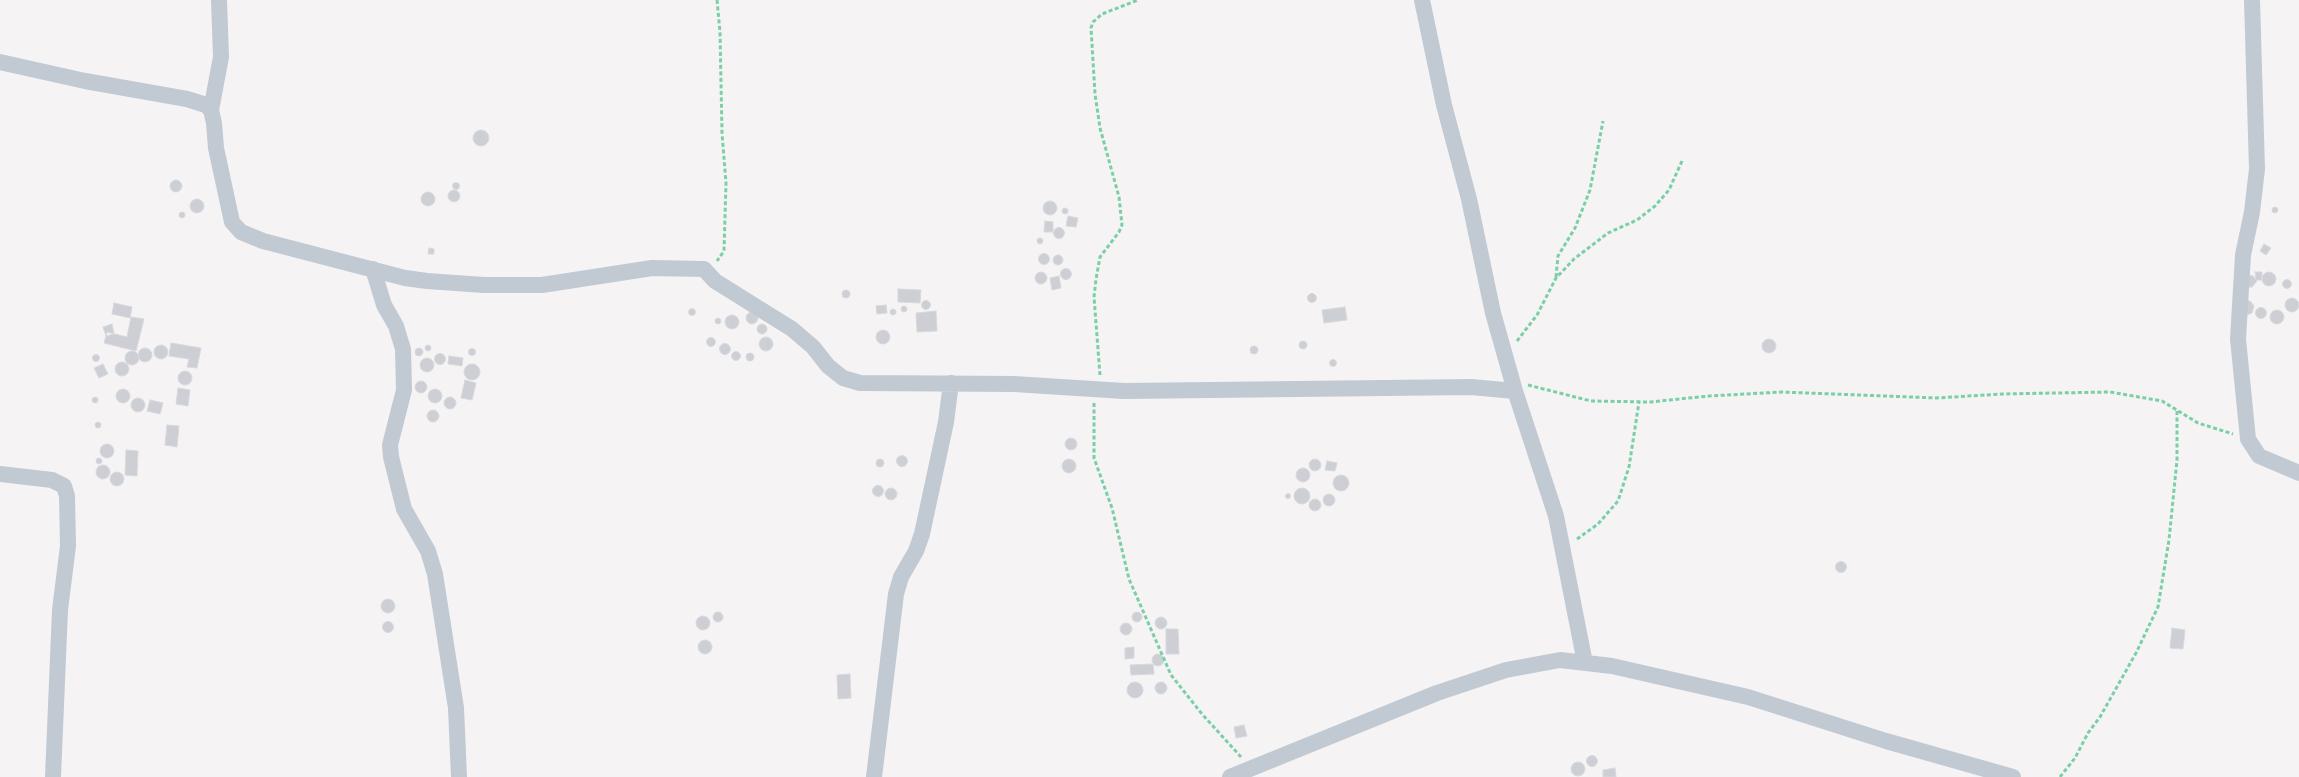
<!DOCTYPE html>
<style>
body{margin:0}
canvas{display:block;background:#f5f3f3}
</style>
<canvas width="2299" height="777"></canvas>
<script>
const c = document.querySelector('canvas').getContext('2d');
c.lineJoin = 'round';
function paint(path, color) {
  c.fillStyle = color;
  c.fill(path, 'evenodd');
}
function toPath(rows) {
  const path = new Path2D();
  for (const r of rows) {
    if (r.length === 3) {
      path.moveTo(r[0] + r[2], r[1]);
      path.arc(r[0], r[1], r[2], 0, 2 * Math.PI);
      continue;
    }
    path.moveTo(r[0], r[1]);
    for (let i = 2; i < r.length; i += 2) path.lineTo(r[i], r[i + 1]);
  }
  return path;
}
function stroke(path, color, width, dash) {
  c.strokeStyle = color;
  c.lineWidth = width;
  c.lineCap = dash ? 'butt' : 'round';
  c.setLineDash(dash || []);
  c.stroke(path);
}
const building = toPath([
 [481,138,8],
 [176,186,6],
 [456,186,3.5],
 [454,196,6],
 [428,199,7],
 [197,206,7],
 [1050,208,7],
 [2275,210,3],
 [1065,211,3],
 [182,215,3],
 [1068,216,1078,218,1076,227,1066,226,1068,216],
 [1045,221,1053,222,1053,232,1044,232,1045,221],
 [1059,233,5.5],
 [1040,241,3],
 [2264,244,2271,248,2266,255,2260,251,2264,244],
 [429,248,434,249,434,254,428,254,429,248],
 [1044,259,5.5],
 [1058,260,5],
 [1066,274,5.5],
 [1041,278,6],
 [2255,272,2262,272,2262,280,2256,280,2255,272],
 [2269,279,7],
 [2249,275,2253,276,2257,281,2252,287,2248,287,2249,275],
 [1059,276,1061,288,1052,290,1050,278,1059,276],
 [2287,284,4.5],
 [898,289,921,290,920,303,898,302,898,289],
 [846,294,4],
 [1312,298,4.5],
 [2292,305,7],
 [2247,300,2251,302,2254,306,2252,313,2247,315,2247,300],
 [926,305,4.5],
 [114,303,132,307,130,318,112,314,114,303],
 [886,305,887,313,877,314,876,306,886,305],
 [904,309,3],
 [1345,307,1347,320,1324,323,1322,310,1345,307],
 [2261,313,5.5],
 [692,312,3.5],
 [893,312,3],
 [2277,317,7],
 [936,311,937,331,917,332,916,313,936,311],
 [752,318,6],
 [732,322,7],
 [131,317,144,319,136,351,104,343,107,332,127,337,131,317],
 [718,321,3],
 [762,329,5],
 [112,324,114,334,106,336,103,327,112,324],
 [883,337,7],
 [766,344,7],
 [711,342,4.5],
 [1769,346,7],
 [1303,345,4],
 [171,343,201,348,197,368,187,367,189,359,169,356,171,343],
 [725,349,5.5],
 [428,348,3],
 [161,352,7],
 [1254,350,4],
 [419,352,4],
 [145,355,7],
 [472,352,3.5],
 [132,358,7],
 [736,356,4.5],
 [750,357,4],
 [440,359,5.5],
 [96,358,3.5],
 [449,356,463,358,462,366,448,364,449,356],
 [427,365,7],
 [1333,363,3.5],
 [122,369,7],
 [103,364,108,374,99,378,94,368,103,364],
 [472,372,8],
 [185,378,7],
 [465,380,476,383,472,400,461,398,465,380],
 [421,387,6],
 [178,388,190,390,188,406,176,404,178,388],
 [435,396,7],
 [123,396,7],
 [450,403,6],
 [95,400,3],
 [138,405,7],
 [150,400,163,403,160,414,147,411,150,400],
 [433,416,6],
 [98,425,3],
 [167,425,179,426,177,447,165,445,167,425],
 [1071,444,6],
 [107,451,7],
 [126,450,138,451,137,476,125,475,126,450],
 [902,461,5.5],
 [99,461,3],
 [1315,465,6],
 [880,463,4],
 [1069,466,7],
 [1327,461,1337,463,1335,471,1325,470,1327,461],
 [103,472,7],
 [1303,475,7],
 [117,479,7],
 [1341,483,8],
 [878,491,5.5],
 [891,494,6],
 [1302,496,8],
 [1288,496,2.5],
 [1329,500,6],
 [1315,505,6],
 [1841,567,5.5],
 [388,606,7],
 [1137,617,5],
 [718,617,5],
 [703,623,7],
 [1161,623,6],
 [388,627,5.5],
 [1126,629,6],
 [2172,628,2185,630,2183,649,2170,648,2172,628],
 [1166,629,1178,629,1179,654,1166,654,1166,629],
 [705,647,7],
 [1134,647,1134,658,1125,659,1125,648,1134,647],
 [1158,660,6],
 [1153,664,1154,674,1131,675,1130,665,1153,664],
 [850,674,851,698,838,699,837,675,850,674],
 [1161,688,6],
 [1135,690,8],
 [1244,725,1247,736,1236,738,1234,727,1244,725],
 [1592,761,5.5],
 [1578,769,7],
 [1615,768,1616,777,1603,777,1603,770,1615,768]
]);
paint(building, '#cdcfd5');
stroke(building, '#d7d9de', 1);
stroke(toPath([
 [717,0,720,32,722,133,726,183,724,251,717,261],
 [1556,277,1558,256,1575,228,1590,190,1603,121],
 [1517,341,1537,315,1556,278,1574,259,1608,233,1637,220,1655,206,1669,190,1682,161],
 [1100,375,1094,297,1096,279,1100,257,1119,232,1122,225,1119,197,1100,128,1095,94,1091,28,1093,22,1102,14,1138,0],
 [1528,385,1591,401,1650,402,1709,396,1782,392,1936,398,2002,394,2110,392,2162,401,2198,423,2233,434],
 [1094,403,1094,458,1112,508,1129,579,1171,675,1202,714,1241,757],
 [1577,539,1598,524,1618,501,1629,467,1639,402],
 [2060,777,2075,758,2088,733,2100,717,2136,653,2158,607,2169,540,2177,460,2177,410]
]), '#7ad0a6', 3, [4, 2.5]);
stroke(toPath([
 [1422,0,1444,105,1469,199,1493,313,1515,391,1556,516,1585,663],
 [2252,0,2257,169,2252,212,2243,255,2238,339,2248,439,2259,456,2299,473],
 [0,62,85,81,187,99,206,105,211,110,214,123,216,148,232,222,241,232,263,241,405,278,427,281,484,285,542,285,652,268,704,269,715,281,792,329,813,347,828,366,843,378,860,383,1014,384,1124,391,1471,387,1515,391],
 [211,110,221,57,219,0],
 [373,269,384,305,396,326,403,349,404,390,390,445,391,457,404,509,428,551,435,574,456,708,459,777],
 [0,474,52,480,64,486,67,496,68,546,60,610,53,777],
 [874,777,896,594,901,577,916,551,922,534,946,422,951,383],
 [1230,777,1437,693,1506,670,1560,660,1612,666,1748,697,1886,741,2013,777]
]), '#c1cad2', 16);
</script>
